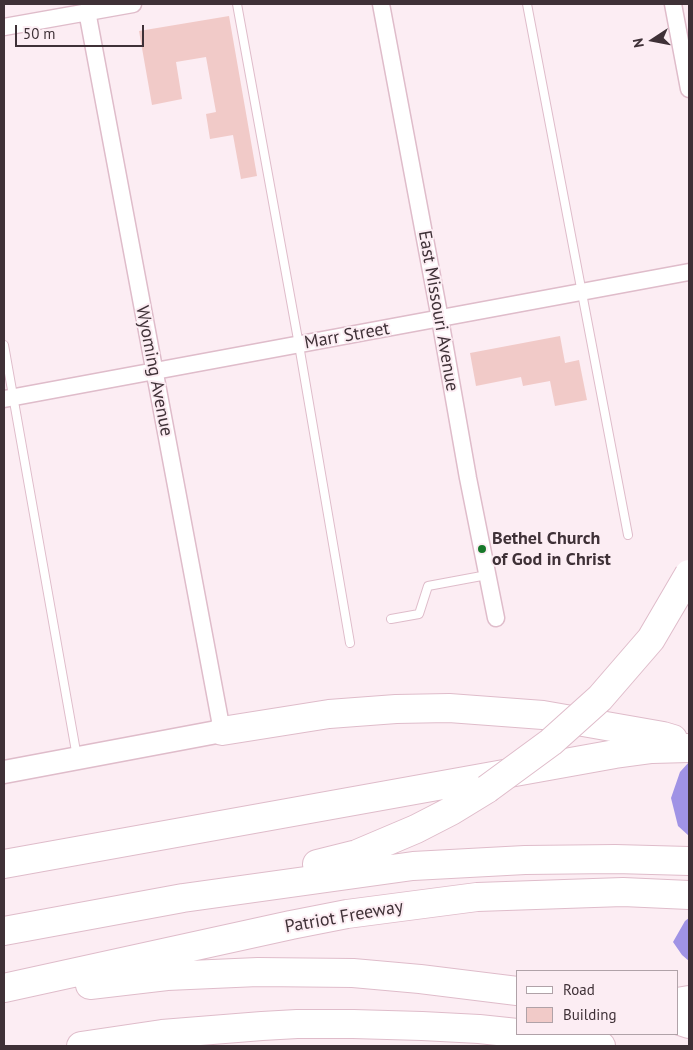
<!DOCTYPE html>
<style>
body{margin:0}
#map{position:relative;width:693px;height:1050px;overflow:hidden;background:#fcedf3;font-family:"PT Sans",sans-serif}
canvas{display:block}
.frame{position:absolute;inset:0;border:5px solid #3f3137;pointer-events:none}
.legend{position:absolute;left:516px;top:970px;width:162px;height:65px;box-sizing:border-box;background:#fcedf3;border:1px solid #b0a2a8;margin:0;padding:6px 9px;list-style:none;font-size:15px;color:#3f3137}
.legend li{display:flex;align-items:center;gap:10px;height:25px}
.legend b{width:25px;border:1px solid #b0a2a8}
.north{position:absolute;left:628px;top:15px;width:50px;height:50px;-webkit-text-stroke:4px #fcedf3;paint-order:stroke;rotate:259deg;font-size:14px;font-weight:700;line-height:20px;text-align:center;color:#3f3137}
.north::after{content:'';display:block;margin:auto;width:18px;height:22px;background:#3f3137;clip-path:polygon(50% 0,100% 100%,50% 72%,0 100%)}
.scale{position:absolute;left:15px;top:25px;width:129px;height:22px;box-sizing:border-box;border:2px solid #3f3137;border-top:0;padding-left:6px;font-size:15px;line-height:18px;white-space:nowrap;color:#3f3137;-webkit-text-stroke:4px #fcedf3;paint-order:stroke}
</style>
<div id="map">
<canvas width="693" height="1050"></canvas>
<div class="frame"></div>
<ul class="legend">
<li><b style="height:6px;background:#fff"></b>Road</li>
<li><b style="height:14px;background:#f1cac8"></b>Building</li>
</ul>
<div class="north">N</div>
<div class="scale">50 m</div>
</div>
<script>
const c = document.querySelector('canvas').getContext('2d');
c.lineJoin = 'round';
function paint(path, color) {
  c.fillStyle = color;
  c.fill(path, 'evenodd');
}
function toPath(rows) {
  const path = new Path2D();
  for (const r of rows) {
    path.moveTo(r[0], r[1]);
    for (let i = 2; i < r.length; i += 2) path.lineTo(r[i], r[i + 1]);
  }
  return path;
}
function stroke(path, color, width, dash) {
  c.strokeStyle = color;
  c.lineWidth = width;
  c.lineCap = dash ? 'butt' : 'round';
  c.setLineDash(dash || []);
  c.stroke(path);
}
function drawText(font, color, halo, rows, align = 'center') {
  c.font = font + ' "PT Sans",sans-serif';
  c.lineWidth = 4;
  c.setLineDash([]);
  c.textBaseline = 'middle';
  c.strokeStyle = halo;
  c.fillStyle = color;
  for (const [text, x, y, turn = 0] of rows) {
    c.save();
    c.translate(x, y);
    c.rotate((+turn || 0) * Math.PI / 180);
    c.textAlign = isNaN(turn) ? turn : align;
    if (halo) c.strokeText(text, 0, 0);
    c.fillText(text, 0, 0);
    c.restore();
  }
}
paint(toPath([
 [689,762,689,836,678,826,671,798,680,772],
 [689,918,689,961,682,955,673,942,685,921]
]), '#a093e5');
paint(toPath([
 [229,16,257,176,241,179,233,135,210,139,206,114,216,112,206,57,176,62,182,99,152,105,139,31],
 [560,336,565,363,579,360,587,400,555,406,550,381,523,386,521,377,476,386,470,353]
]), '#f1cac8');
const service = toPath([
 [237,4,299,345,350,643],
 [527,4,628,535],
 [4,345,77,757],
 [391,619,419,614,428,586,487,575]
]);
const minor = toPath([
 [381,4,440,319,468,478,496,618],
 [673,4,689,89],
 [87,11,222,731],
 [4,27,133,4],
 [4,399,689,272]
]);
const secondary = toPath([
 [4,772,222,731]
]);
const motorway = toPath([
 [222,731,329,714,396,709,449,708,543,715,663,736,673,739],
 [4,864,615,754,652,749,689,748],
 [317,864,357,854,416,829,451,811,487,789],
 [4,931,183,898,413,866,525,860,615,859,689,861],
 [90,985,167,976,258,972,353,973,420,979,517,991],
 [4,988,291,925,347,914,477,897,623,892,689,895],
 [677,1002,689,1000],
 [677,1020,689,1024],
 [523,1034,546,1036,601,1046],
 [81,1046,162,1034,262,1026,297,1024,353,1024,422,1026,479,1029,517,1033]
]);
stroke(service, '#dfbcca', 10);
stroke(minor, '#dfbcca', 19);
stroke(secondary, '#dfbcca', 25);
stroke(motorway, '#dfbcca', 30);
stroke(service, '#fff', 8);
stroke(minor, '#fff', 16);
stroke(secondary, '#fff', 22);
stroke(motorway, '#fff', 28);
const motorwayBridge = toPath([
 [487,789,551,742,600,698,651,639,689,574]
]);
stroke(motorwayBridge, '#dfbcca', 30, []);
stroke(motorwayBridge, '#fff', 28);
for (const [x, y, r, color] of [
 [482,549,5,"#17782a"]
]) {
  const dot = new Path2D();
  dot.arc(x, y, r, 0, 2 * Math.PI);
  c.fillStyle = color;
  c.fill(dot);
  stroke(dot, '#fcedf3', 2);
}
drawText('18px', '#3f3137', '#fcedf3', [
 ["East Missouri Avenue",438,311,80],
 ["Marr Street",347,336,-10],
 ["Wyoming Avenue",154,371,79],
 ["Patriot Freeway",344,917,-10]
]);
drawText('bold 18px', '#3f3137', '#fcedf3', [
 ["Bethel Church",492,539],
 ["of God in Christ",492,560]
], 'left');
</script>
